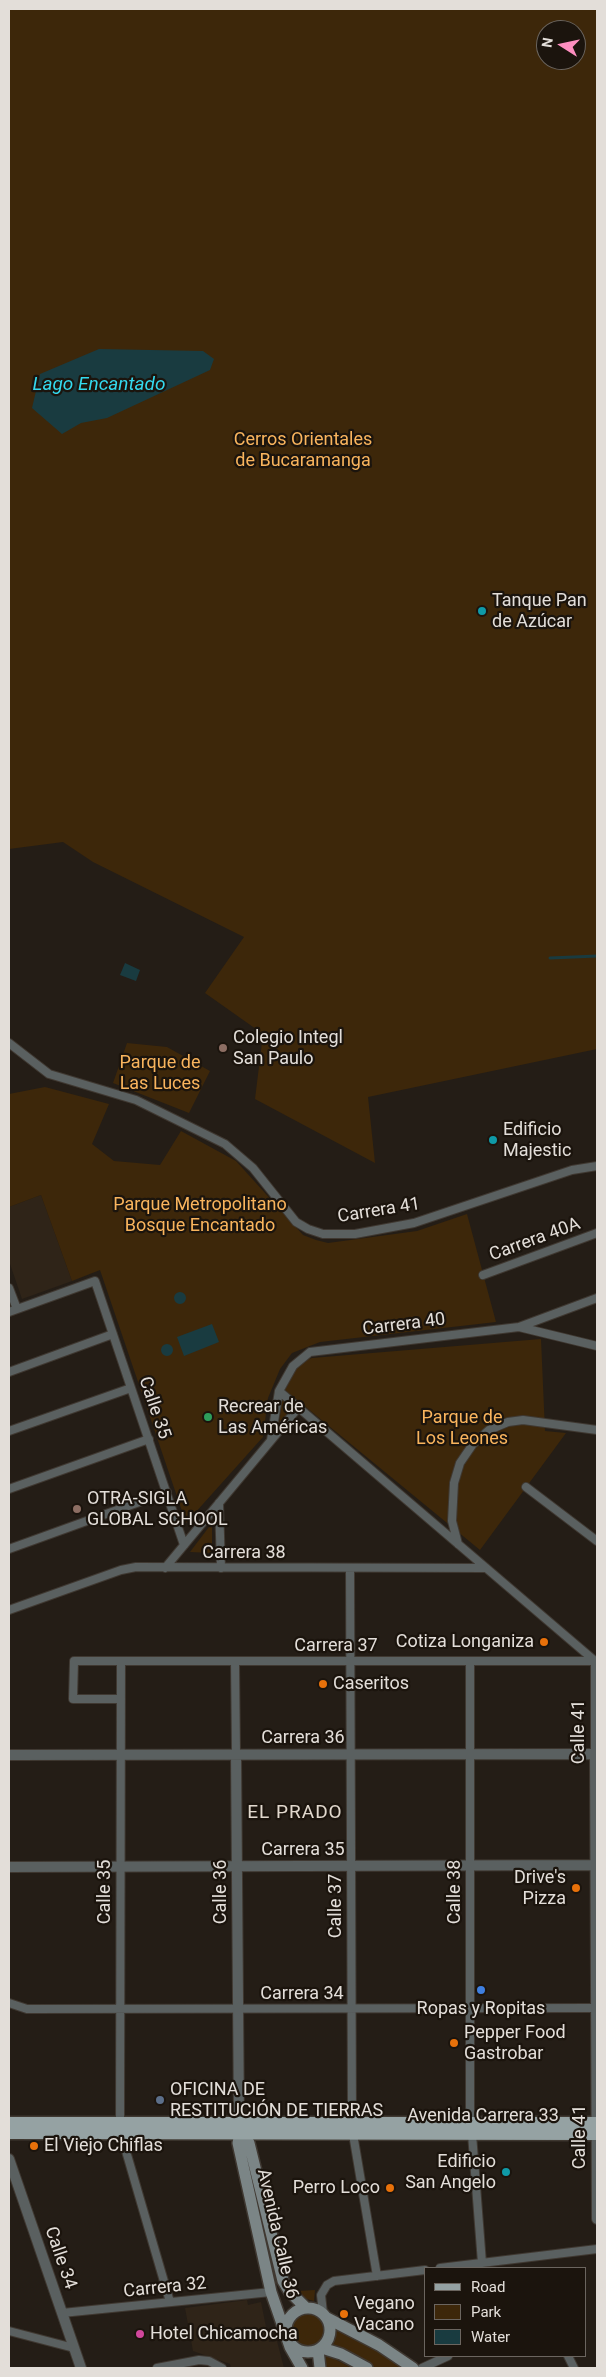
<!DOCTYPE html>
<meta charset="utf-8">
<style>
body{margin:0}
#map{position:relative;width:606px;height:2377px;overflow:hidden;background:#241d16;font-family:Roboto,sans-serif}
canvas{display:block}
.frame{position:absolute;inset:0;border:10px solid #e3ded9;pointer-events:none}
.legend{position:absolute;left:424px;top:2267px;width:162px;height:90px;box-sizing:border-box;background:#1b140d;border:1px solid #6b655f;margin:0;padding:6px 9px;list-style:none;font-size:15px;color:#e3ded9}
.legend li{display:flex;align-items:center;gap:10px;height:25px}
.legend b{width:25px;border:1px solid #6b655f}
.north{position:absolute;left:536px;top:20px;width:50px;height:50px;box-sizing:border-box;background:#1b140d;border:1px solid #6b655f;border-radius:50%;rotate:280deg;font-size:14px;font-weight:700;line-height:20px;text-align:center;color:#e3ded9}
.north::after{content:'';display:block;margin:auto;width:18px;height:22px;background:#fd8ebf;clip-path:polygon(50% 0,100% 100%,50% 72%,0 100%)}
</style>
<div id="map">
<canvas width="606" height="2377"></canvas>
<div class="frame"></div>
<ul class="legend">
<li><b style="height:6px;background:#95a2a3"></b>Road</li>
<li><b style="height:14px;background:#3d270a"></b>Park</li>
<li><b style="height:14px;background:#193b40"></b>Water</li>
</ul>
<div class="north">N</div>
</div>
<script>
const c = document.querySelector('canvas').getContext('2d');
c.lineJoin = 'round';
function paint(path, color) {
  c.fillStyle = color;
  c.fill(path, 'evenodd');
}
function toPath(rows) {
  const path = new Path2D();
  for (const r of rows) {
    if (r.length === 3) {
      path.moveTo(r[0] + r[2], r[1]);
      path.arc(r[0], r[1], r[2], 0, 2 * Math.PI);
      continue;
    }
    path.moveTo(r[0], r[1]);
    for (let i = 2; i < r.length; i += 2) path.lineTo(r[i], r[i + 1]);
  }
  return path;
}
function stroke(path, color, width, dash) {
  c.strokeStyle = color;
  c.lineWidth = width;
  c.lineCap = dash ? 'butt' : 'round';
  c.setLineDash(dash || []);
  c.stroke(path);
}
function drawText(font, color, halo, rows, align = 'center') {
  c.font = font + ' Roboto,sans-serif';
  c.lineWidth = 4.5;
  c.setLineDash([]);
  c.textBaseline = 'middle';
  c.strokeStyle = halo;
  c.fillStyle = color;
  for (const [text, x, y, turn = 0] of rows) {
    c.save();
    c.translate(x, y);
    c.rotate((+turn || 0) * Math.PI / 180);
    c.textAlign = isNaN(turn) ? turn : align;
    if (halo) c.strokeText(text, 0, 0);
    c.fillText(text, 0, 0);
    c.restore();
  }
}
paint(toPath([
 [41,1195,72,1281,22,1299,9,1261,9,1207],
 [247,2300,248,2305,261,2302,269,2342,277,2341,284,2368,231,2368,230,2364,193,2351,185,2308]
]), '#2f2418');
paint(toPath([
 [9,9,597,9,597,1049,368,1097,375,1163,255,1099,263,1034,205,993,244,937,93,862,63,842,9,849],
 [546,30,576,30,576,60,546,60],
 [127,1043,167,1047,210,1071,189,1113,113,1083],
 [45,1087,109,1104,92,1144,114,1161,160,1165,181,1131,236,1161,303,1235,316,1240,328,1243,417,1231,467,1214,496,1322,320,1342,292,1353,280,1369,268,1398,263,1437,186,1523,100,1270,72,1281,41,1195,9,1207,9,1094],
 [541,1339,545,1431,566,1433,480,1550,285,1390,296,1369,302,1362,312,1358],
 [282,1400,292,1408,279,1425],
 [212,1523,212,1553,190,1552],
 [294,2283,298,2291,315,2290,314,2301,302,2298,296,2293,291,2284],
 [308,2330,16],
 [337,2330,366,2343,405,2368,376,2368,332,2344],
 [325,2354,327,2355,352,2368,324,2368]
]), '#3d270a');
paint(toPath([
 [99,349,203,351,214,359,210,370,107,418,81,423,62,434,32,408,40,374],
 [125,963,140,970,136,981,120,975],
 [180,1298,6],
 [212,1324,219,1342,184,1356,177,1337],
 [167,1350,6]
]), '#193b40');
stroke(toPath([
 [550,958,597,956]
]), '#193b40', 3);
const minor = toPath([
 [9,1043,49,1074,136,1100,225,1144,253,1168,296,1222,308,1229,323,1234,355,1234,414,1223,572,1170,597,1166],
 [483,1275,597,1233],
 [9,1288,17,1309],
 [9,1312,95,1281,184,1545],
 [519,1327,597,1346],
 [9,1372,113,1334],
 [279,1391,595,1661,595,1754],
 [9,1431,131,1388],
 [271,1440,279,1391,293,1366,310,1352,519,1327,597,1298],
 [526,1487,597,1541],
 [9,1489,149,1439],
 [219,1503,221,1568],
 [458,1544,452,1521,454,1483,460,1463,473,1444,489,1430,508,1422,523,1420,597,1430],
 [9,1549,167,1492],
 [165,1568,298,1408],
 [350,1569,352,2123],
 [9,1610,121,1570,136,1567,486,1568],
 [235,1661,236,1754],
 [470,1661,470,2123],
 [121,1699,73,1699,74,1661,597,1661],
 [9,2003,27,2009,597,2008],
 [120,2123,121,1661],
 [121,2134,170,2302],
 [353,2134,377,2276],
 [472,2134,482,2263],
 [440,2268,597,2249],
 [62,2313,271,2292],
 [323,2313,321,2295,327,2285,334,2281,425,2270],
 [9,2331,74,2348],
 [568,2356,574,2368],
 [157,2368,199,2360,209,2361,222,2368],
 [422,2368,448,2356]
]);
const tertiary = toPath([
 [236,1754,239,2123],
 [595,1754,597,2219],
 [9,1755,597,1754],
 [9,1867,597,1865],
 [9,2159,81,2368]
]);
const secondary = toPath([
 [240,2126,240,2134,238,2143,271,2292,290,2347,302,2368],
 [240,2134,249,2143,283,2281,289,2291,306,2308],
 [308,2330,22],
 [327,2318,379,2345,413,2368],
 [322,2348,341,2354,367,2368],
 [318,2350,320,2368]
]);
const primary = toPath([
 [9,2123,597,2123],
 [9,2133,597,2134]
]);
stroke(minor, '#3f3831', 10);
stroke(tertiary, '#3f3831', 12);
stroke(secondary, '#3f3831', 14);
stroke(primary, '#3f3831', 15);
stroke(minor, '#5a6060', 8);
stroke(tertiary, '#5a6060', 10);
stroke(secondary, '#7b8586', 11);
stroke(primary, '#95a2a3', 12);
for (const [x, y, r, color] of [
 [482,611,5,"#0f9aa8"],
 [223,1048,5,"#8d6e63"],
 [493,1140,5,"#0f9aa8"],
 [208,1417,5,"#2e9e5b"],
 [77,1509,5,"#8d6e63"],
 [544,1642,5,"#e8710a"],
 [323,1684,5,"#e8710a"],
 [576,1888,5,"#e8710a"],
 [481,1990,5,"#3f7fe0"],
 [454,2043,5,"#e8710a"],
 [160,2100,5,"#5c6f8a"],
 [34,2146,5,"#e8710a"],
 [506,2172,5,"#0f9aa8"],
 [390,2188,5,"#e8710a"],
 [344,2314,5,"#e8710a"],
 [140,2334,5,"#d1479c"]
]) {
  const dot = new Path2D();
  dot.arc(x, y, r, 0, 2 * Math.PI);
  c.fillStyle = color;
  c.fill(dot);
  stroke(dot, '#1b140d', 2);
}
drawText('18px', '#f9b45d', '#1b140d', [
 ["Cerros Orientales",303,440],
 ["de Bucaramanga",303,461],
 ["Parque de",160,1063],
 ["Las Luces",160,1084],
 ["Parque Metropolitano",200,1205],
 ["Bosque Encantado",200,1226],
 ["Parque de",462,1418],
 ["Los Leones",462,1439]
]);
drawText('18px', '#e3ded9', '#1b140d', [
 ["Tanque Pan",492,601],
 ["de Azúcar",492,622],
 ["Colegio Integl",233,1038],
 ["San Paulo",233,1059],
 ["Edificio",503,1130],
 ["Majestic",503,1151],
 ["Recrear de",218,1407],
 ["Las Américas",218,1428],
 ["OTRA-SIGLA",87,1499],
 ["GLOBAL SCHOOL",87,1520],
 ["Cotiza Longaniza",534,1642,"right"],
 ["Caseritos",333,1684],
 ["Drive's",566,1878,"right"],
 ["Pizza",566,1899,"right"],
 ["Ropas y Ropitas",481,2009,"center"],
 ["Pepper Food",464,2033],
 ["Gastrobar",464,2054],
 ["OFICINA DE",170,2090],
 ["RESTITUCIÓN DE TIERRAS",170,2111],
 ["El Viejo Chiflas",44,2146],
 ["Edificio",496,2162,"right"],
 ["San Angelo",496,2183,"right"],
 ["Perro Loco",380,2188,"right"],
 ["Vegano",354,2304],
 ["Vacano",354,2325],
 ["Hotel Chicamocha",150,2334]
], 'left');
drawText('18px', '#e3ded9', '#1b140d', [
 ["Carrera 41",379,1211,-9],
 ["Carrera 40A",535,1240,-20],
 ["Carrera 40",404,1325,-7],
 ["Calle 35",154,1408,71],
 ["Carrera 38",244,1553],
 ["Carrera 37",336,1646],
 ["Calle 41",579,1732,-90],
 ["Carrera 36",303,1738],
 ["Carrera 35",303,1850],
 ["Calle 35",105,1892,-90],
 ["Calle 36",221,1892,-90],
 ["Calle 38",455,1892,-90],
 ["Calle 37",336,1906,-90],
 ["Carrera 34",302,1994],
 ["Avenida Carrera 33",483,2116],
 ["Calle 41",580,2137,-90],
 ["Avenida Calle 36",277,2234,77],
 ["Calle 34",60,2258,71],
 ["Carrera 32",165,2288,-6]
]);
drawText('italic 19px', '#34d9ee', '#1b140d', [
 ["Lago Encantado",99,385]
]);
c.letterSpacing = '1px';
drawText('19px', '#e1d8cd', '#1b140d', [
 ["EL PRADO",295,1813]
]);
c.letterSpacing = '0px';
</script>
